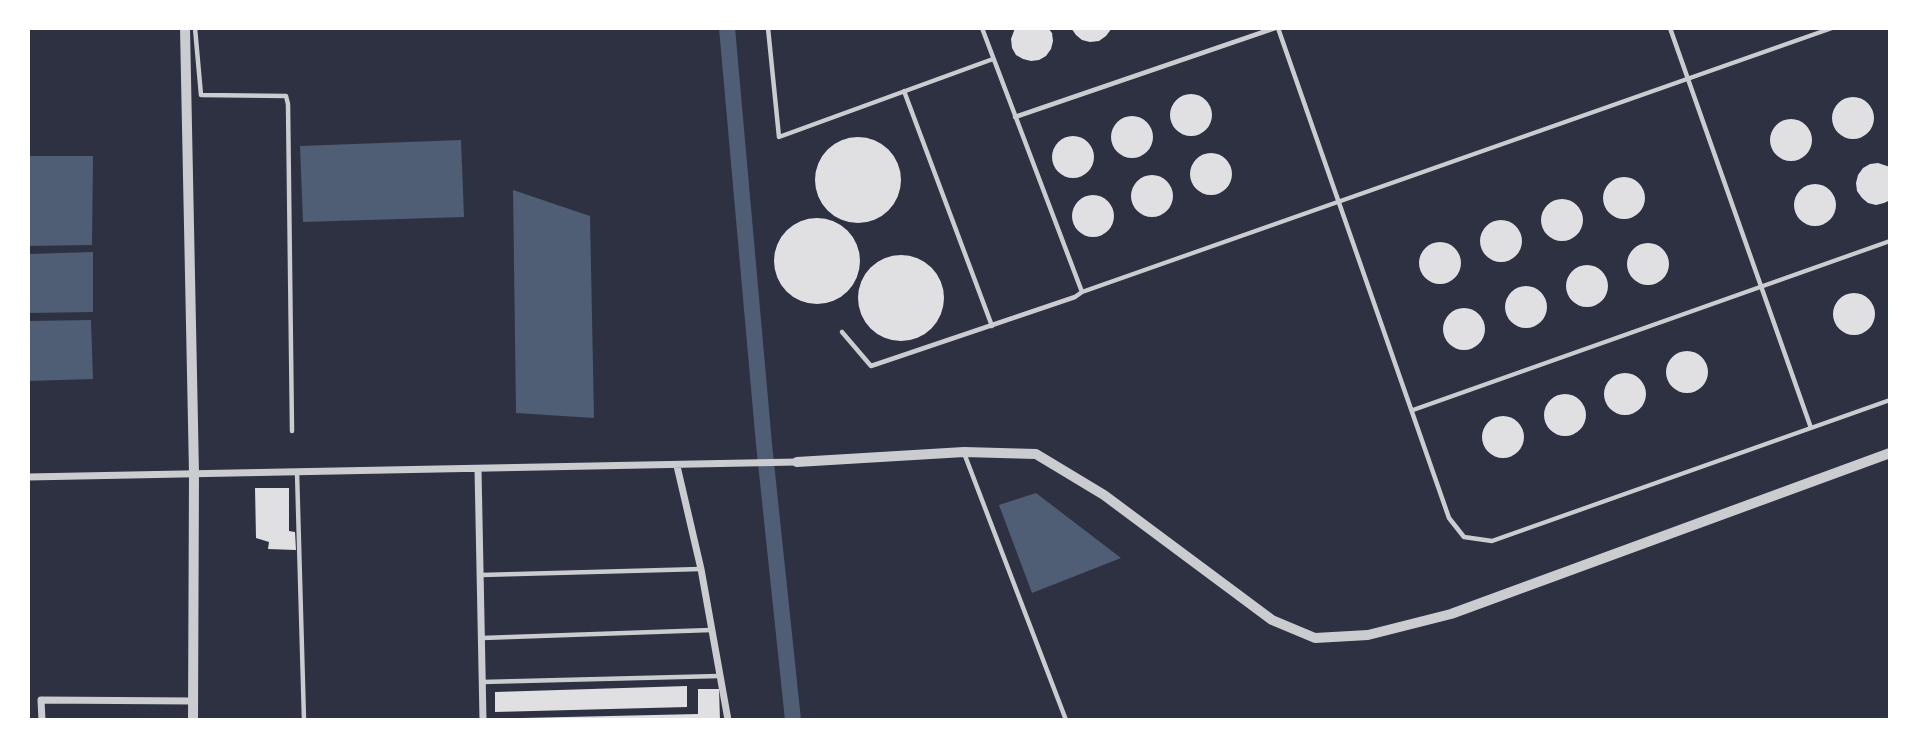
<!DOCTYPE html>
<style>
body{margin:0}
#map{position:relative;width:1918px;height:748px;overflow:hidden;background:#2d3142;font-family:Overpass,sans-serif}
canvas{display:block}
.frame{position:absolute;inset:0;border:30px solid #fff;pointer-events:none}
</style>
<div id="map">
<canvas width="1918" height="748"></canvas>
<div class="frame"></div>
</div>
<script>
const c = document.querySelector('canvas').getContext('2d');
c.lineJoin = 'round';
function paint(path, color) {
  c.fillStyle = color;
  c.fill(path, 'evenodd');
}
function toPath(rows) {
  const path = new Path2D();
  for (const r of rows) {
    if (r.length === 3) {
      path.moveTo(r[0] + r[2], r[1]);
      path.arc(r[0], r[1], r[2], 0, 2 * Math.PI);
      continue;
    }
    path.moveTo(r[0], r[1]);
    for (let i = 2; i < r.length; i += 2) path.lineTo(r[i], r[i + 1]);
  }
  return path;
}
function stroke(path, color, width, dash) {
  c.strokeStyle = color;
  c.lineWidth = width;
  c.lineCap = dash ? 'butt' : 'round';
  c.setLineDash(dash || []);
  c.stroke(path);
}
paint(toPath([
 [461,140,464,217,303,222,300,146],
 [28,156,93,156,92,245,28,246],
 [513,190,590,216,594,418,516,413],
 [93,252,93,312,28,313,28,254],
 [91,320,93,379,28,381,28,321],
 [1036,493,1121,558,1032,593,999,505]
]), '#4f5d75');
stroke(toPath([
 [727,28,764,444,793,720]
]), '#4f5d75', 16);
paint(toPath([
 [1015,28,1048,28,1052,33,1053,41,1051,49,1046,56,1039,60,1031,61,1023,59,1016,55,1012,48,1011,39],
 [1071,28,1112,28,1106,36,1099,41,1090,42,1082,40,1076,35],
 [1191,115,21],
 [1853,118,21],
 [1132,137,21],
 [1791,140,21],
 [1073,157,21],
 [858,180,43],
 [1211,174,21],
 [1878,163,1890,167,1890,200,1884,203,1876,205,1868,203,1862,198,1857,191,1856,183,1858,175,1863,168,1870,164],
 [1152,196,21],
 [1624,198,21],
 [1815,205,21],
 [1093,216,21],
 [1562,220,21],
 [817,261,43],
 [1501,241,21],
 [1440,263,21],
 [1648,264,21],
 [901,298,43],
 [1587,286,21],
 [1526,307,21],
 [1854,314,21],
 [1464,329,21],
 [1687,372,21],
 [1625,394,21],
 [1565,415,21],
 [1503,437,21],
 [255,488,289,488,289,531,295,532,296,550,268,549,269,542,256,538],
 [687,686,687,707,495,712,495,692],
 [698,689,719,689,720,720,522,720,522,718,698,714]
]), '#e0e0e3');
stroke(toPath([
 [195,28,201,95,286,96,288,104,292,431],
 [768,28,779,137,993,59],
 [982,28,1082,292],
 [1278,28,1449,518,1464,537,1492,541,1890,400],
 [1670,28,1811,428],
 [904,91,992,326],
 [1015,117,1275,28],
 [842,332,871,366,1075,297,1082,292,1832,28],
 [1413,410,1890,241],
 [964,453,1066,720],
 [297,472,304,720],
 [481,575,701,569],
 [482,638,711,630],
 [482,682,719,676]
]), '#caccd0', 4.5);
stroke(toPath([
 [677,466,701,569,728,720],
 [478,469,483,720],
 [28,477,797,462],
 [42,720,41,700,193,701]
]), '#caccd0', 7);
stroke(toPath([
 [185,28,194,473,193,720],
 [797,462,964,452,1036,454,1104,495,1272,620,1315,638,1368,635,1451,614,1890,453]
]), '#caccd0', 10);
</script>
